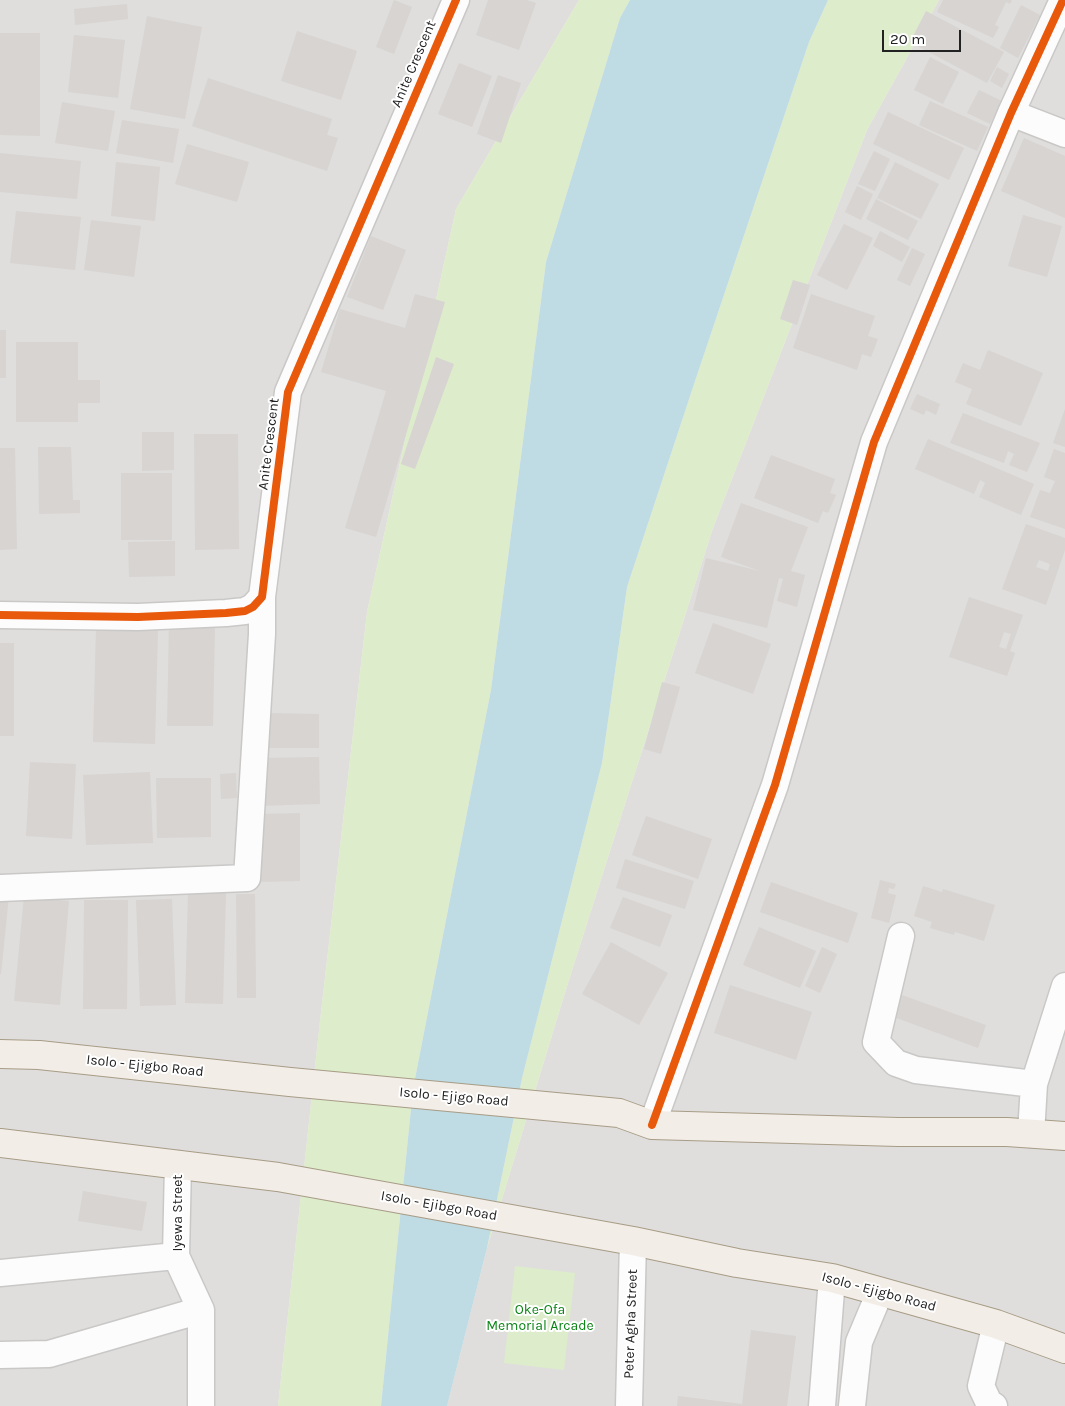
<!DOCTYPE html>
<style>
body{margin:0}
#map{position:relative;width:1065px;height:1406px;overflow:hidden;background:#f0eeeb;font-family:Karla,sans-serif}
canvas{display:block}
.scale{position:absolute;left:882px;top:30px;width:79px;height:22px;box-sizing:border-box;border:2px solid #222;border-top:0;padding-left:6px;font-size:15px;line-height:18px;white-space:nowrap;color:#222;-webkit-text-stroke:4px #fff;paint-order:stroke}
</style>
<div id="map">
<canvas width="1065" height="1406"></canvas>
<div class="scale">20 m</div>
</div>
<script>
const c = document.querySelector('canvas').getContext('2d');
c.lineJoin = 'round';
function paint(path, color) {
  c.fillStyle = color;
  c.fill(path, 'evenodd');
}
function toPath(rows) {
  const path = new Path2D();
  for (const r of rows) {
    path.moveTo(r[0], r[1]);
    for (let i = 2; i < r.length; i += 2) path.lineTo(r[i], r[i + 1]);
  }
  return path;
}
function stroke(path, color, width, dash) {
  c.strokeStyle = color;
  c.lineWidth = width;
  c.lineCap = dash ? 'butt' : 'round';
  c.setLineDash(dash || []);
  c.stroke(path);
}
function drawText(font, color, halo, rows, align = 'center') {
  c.font = font + ' Karla,sans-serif';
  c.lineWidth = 4;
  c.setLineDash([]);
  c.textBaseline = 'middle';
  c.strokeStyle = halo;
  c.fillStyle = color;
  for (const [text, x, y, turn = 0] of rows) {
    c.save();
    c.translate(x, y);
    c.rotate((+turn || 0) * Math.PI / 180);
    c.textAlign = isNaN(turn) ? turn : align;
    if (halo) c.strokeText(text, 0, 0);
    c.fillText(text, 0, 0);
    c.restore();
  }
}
paint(toPath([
 [0,0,579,0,456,209,367,612,320,1021,278,1406,0,1406],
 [939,0,1065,0,1065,1406,447,1406,487,1248,568,983,713,528,867,130]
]), '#dfdedc');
paint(toPath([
 [579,0,630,0,620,18,546,262,491,690,413,1089,381,1406,278,1406,320,1021,367,612,456,209],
 [828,0,939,0,867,130,713,528,568,983,487,1248,522,1078,602,763,627,587,695,381,809,42],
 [515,1266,575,1273,564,1370,504,1363]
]), '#ddeccb');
paint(toPath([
 [630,0,828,0,809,42,695,381,627,587,602,763,522,1078,487,1248,447,1406,381,1406,413,1089,491,690,546,262,620,18]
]), '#bfdbe3');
paint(toPath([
 [394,0,412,7,394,54,376,47],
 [488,0,527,0,536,3,519,50,476,35],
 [943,0,1012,0,1010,4,1006,2,995,25,999,27,993,38,937,12],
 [127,4,128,19,75,25,74,9],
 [1021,5,1040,15,1018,58,1000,48],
 [926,11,1004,52,987,83,910,42],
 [147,16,202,27,185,119,130,109],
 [297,31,357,51,341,100,281,81],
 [0,33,40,33,40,136,0,135],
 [74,35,125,40,118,98,68,92],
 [930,57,959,72,943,104,914,90],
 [459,63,492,76,472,127,438,114],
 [997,67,1009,74,1002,88,990,81],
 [498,75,521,83,501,143,477,134],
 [208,78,332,119,327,135,338,138,327,171,192,126],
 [979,90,1002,101,990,124,967,113],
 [930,101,988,127,977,151,919,125],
 [62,102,115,111,108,151,55,143],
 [888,112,964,148,949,180,873,144],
 [122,120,179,129,173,163,116,153],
 [1024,138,1065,156,1065,218,1001,191],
 [187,144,249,162,237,202,175,184],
 [874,151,890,159,875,191,858,184],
 [0,153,81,161,77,199,0,192],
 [116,162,160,167,155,221,111,216],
 [895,162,939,184,921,219,877,198],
 [857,186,873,194,861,220,845,212],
 [876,199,918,221,908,240,866,219],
 [16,211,81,217,75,270,10,263],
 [1023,215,1062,226,1047,277,1008,266],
 [91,220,141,226,134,277,84,270],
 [844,224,873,238,847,290,817,275],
 [880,231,910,247,902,262,873,246],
 [371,236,406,250,383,310,347,297],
 [912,248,925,254,910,286,897,280],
 [793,280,810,285,797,325,780,319],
 [415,294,445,302,376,537,345,528,386,391,321,372,340,309,405,328],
 [811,294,875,316,868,336,878,339,871,357,862,354,857,370,793,348],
 [0,330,6,330,6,378,0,378],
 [16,342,78,342,78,380,100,380,100,403,78,403,78,422,16,422],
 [988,350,1043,373,1021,426,966,404,972,389,955,382,963,363,980,370],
 [436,357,454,364,415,469,401,464],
 [917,394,940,404,936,415,926,410,924,415,910,409],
 [1065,409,1065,447,1053,443],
 [963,413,1040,443,1027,472,1009,465,1014,454,1008,451,1004,463,950,443],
 [142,432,174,432,174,470,142,471],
 [194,434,238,434,239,549,195,550],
 [928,439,1034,484,1021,515,979,497,985,483,980,480,974,494,915,469],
 [38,447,71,447,73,500,80,500,80,513,39,514],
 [0,448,15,448,17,549,0,550],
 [1054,449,1065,453,1065,529,1030,517,1040,490,1050,493,1055,481,1044,477],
 [771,455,835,479,830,493,836,495,828,513,823,511,818,523,754,498],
 [121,473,172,473,172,540,121,540],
 [741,503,808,527,791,571,805,575,797,607,777,601,783,579,779,578,767,628,693,610,706,558,760,571,721,557],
 [1026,524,1065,538,1065,550,1046,605,1002,589],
 [1039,560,1050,564,1048,571,1036,567],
 [175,541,175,576,129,577,128,542],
 [969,597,1023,615,1010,651,1015,653,1007,676,949,657],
 [1004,632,1011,634,1006,649,999,647],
 [713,623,771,644,753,694,695,673],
 [169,625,215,626,213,726,167,726],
 [96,627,158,629,155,744,93,742],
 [0,643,14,643,14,736,0,736],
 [662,682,680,687,661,754,644,749],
 [268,713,319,714,319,748,267,748],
 [319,757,320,804,259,806,259,758],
 [30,762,76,764,72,839,26,836],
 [150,772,153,843,86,845,83,775],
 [236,773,237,798,221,799,220,774],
 [156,778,211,778,211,837,157,838],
 [300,813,300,881,259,882,258,814],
 [646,816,712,839,698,879,632,855],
 [625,859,694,881,685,909,616,888],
 [880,880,896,884,894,889,889,888,888,893,896,895,889,923,871,918],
 [771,882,858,913,848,943,760,912],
 [923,886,942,892,943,889,995,905,984,941,955,932,954,935,930,928,932,922,914,916],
 [188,892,226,892,223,1004,185,1003],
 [0,894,9,895,1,974,0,974],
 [236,894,255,894,256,998,237,998],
 [24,896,69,901,60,1005,14,1001],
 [623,897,672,915,660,947,610,928],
 [172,899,176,1005,140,1006,136,900],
 [84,900,128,900,127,1009,83,1009],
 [759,927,816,951,800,988,743,965],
 [611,942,668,973,639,1025,582,994],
 [822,947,837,954,820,993,805,986],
 [730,985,812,1012,796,1060,714,1033],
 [899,994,986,1025,978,1048,891,1016],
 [83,1191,147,1202,142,1231,78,1221],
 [751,1330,796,1336,787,1406,677,1406,678,1396,742,1404]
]), '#d7d4d2');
const minor = toPath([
 [1011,113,1065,134],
 [0,615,138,617,226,613,245,611,253,607,262,597,288,392,456,0],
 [0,888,247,878,262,634,262,597],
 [901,936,876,1042,896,1063,916,1070,1034,1084],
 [652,1125,775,785,874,442,1011,113,1063,0],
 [1031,1134,1034,1084,1065,986],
 [178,1164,176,1256,201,1310,201,1406],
 [0,1273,176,1256],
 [0,1355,49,1354,201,1310],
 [629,1406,633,1241],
 [822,1406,832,1278],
 [852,1406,859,1342,880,1292],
 [994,1406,989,1403,981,1386,996,1324]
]);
const major = toPath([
 [0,1054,39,1055,290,1082,619,1113,652,1125,898,1132,1007,1132,1065,1136],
 [0,1143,278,1177,633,1241,737,1263,832,1278,996,1324,1065,1349]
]);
stroke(minor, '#c9c8c7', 29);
stroke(major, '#a79c86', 30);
stroke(minor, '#fdfcfc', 26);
stroke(major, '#f3ede7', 28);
stroke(toPath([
 [0,615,138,617,226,613,245,611,253,607,262,597,288,392,456,0],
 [652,1125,775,785,874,442,1011,113,1063,0]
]), '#e8590c', 8);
drawText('14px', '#222', '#fff', [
 ["Anite Crescent",414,64,-67],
 ["Anite Crescent",269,444,-83],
 ["Isolo - Ejigbo Road",145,1066,6],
 ["Isolo - Ejigo Road",454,1097,5],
 ["Isolo - Ejibgo Road",439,1206,10],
 ["Iyewa Street",178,1213,-90],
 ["Isolo - Ejigbo Road",879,1292,15],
 ["Peter Agha Street",631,1324,-88]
]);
drawText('14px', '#0c8416', '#fff', [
 ["Oke-Ofa",540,1310],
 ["Memorial Arcade",540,1326]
]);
</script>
